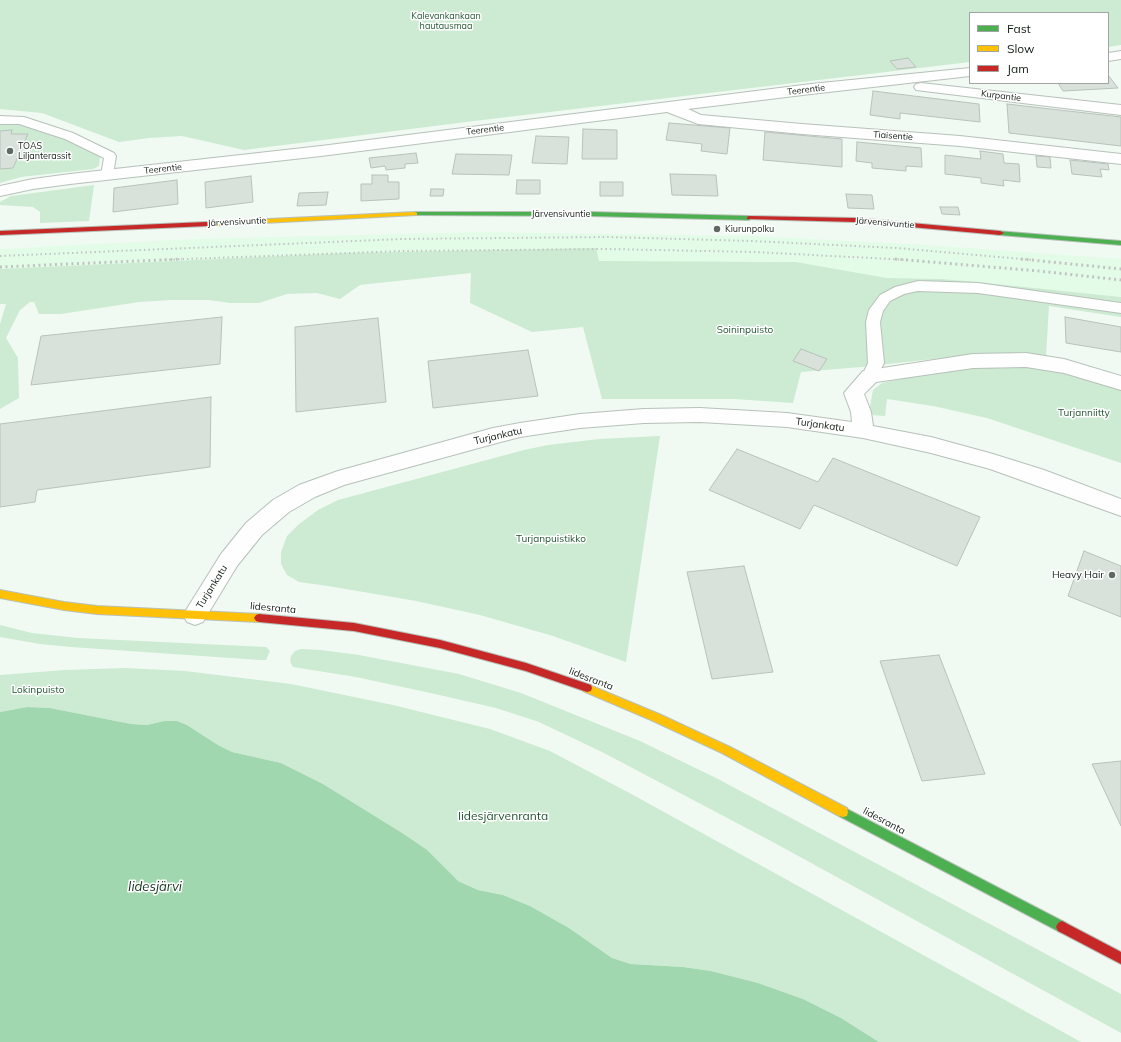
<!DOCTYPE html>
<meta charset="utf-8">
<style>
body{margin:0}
#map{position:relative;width:1121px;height:1042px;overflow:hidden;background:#f0faf2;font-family:Mulish,sans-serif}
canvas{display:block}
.legend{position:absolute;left:969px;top:12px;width:140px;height:72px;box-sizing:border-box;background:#fff;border:1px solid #a0a5a1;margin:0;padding:5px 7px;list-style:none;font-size:12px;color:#121d14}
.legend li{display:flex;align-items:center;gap:8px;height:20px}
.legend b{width:20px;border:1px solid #a0a5a1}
</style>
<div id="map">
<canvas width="1121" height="1042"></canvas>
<ul class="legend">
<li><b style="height:5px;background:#4caf50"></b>Fast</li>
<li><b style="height:5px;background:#ffc107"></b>Slow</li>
<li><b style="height:5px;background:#c62828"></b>Jam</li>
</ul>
</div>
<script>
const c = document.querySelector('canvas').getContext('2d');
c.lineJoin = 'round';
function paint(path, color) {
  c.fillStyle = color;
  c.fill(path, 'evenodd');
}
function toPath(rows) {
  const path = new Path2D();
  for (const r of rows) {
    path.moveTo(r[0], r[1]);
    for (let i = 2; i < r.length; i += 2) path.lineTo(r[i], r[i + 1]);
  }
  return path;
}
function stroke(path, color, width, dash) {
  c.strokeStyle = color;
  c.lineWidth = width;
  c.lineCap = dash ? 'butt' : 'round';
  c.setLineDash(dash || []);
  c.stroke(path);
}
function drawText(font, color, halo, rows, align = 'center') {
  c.font = font + ' Mulish,sans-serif';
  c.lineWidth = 3;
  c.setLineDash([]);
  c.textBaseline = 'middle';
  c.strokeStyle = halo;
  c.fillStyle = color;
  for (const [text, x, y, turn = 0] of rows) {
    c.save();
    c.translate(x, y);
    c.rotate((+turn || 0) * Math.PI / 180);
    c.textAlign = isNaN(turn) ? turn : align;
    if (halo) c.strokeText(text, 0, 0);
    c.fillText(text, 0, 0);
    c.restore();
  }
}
paint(toPath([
 [480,232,753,236,929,245,1121,259,1121,297,977,282,942,279,887,278,796,262,756,261,0,281,0,249,192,239]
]), '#e3fce8');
paint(toPath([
 [0,0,1121,0,1121,45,1108,47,1108,13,970,13,970,62,474,121,244,150,182,136,149,138,119,142,42,113,0,109],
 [0,122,33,125,100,156,99,166,93,169,21,177,0,183,0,169,13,168,28,134,11,134,12,130,0,131],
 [94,185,89,221,40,223,40,212,33,207,0,205,0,202,11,196],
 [596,248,599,261,796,262,887,278,942,279,977,282,1121,297,1121,317,1049,306,1046,357,961,356,861,367,801,372,793,403,734,399,602,399,583,327,532,332,470,303,471,273,360,285,340,299,317,293,287,294,259,303,230,303,209,300,171,300,139,302,61,314,39,314,34,302,30,302,20,310,6,338,18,358,19,398,0,409,0,324,6,304,0,304,0,269,350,253],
 [1025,365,1063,371,1121,388,1121,463,987,418,933,406,887,399,885,416,872,415,870,407,873,390,882,383,923,374,976,366],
 [660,436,626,662,553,636,480,615,416,601,328,586,299,582,287,575,281,564,281,552,287,536,298,525,318,510,338,500,524,450,548,445,599,439],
 [0,625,32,633,78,638,266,647,270,651,266,660,260,660,71,647,40,644,0,637],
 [301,649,321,650,359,655,459,674,521,693,640,741,718,779,1121,994,1121,1033,771,841,602,752,539,722,496,708,435,694,356,677,293,667,290,661,291,656,295,651],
 [125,668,185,671,291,684,393,705,490,729,550,751,635,796,1081,1042,879,1042,841,1018,803,999,758,983,711,971,683,967,631,964,612,958,569,928,530,906,503,895,478,890,458,881,399,831,323,784,281,763,232,752,218,745,187,725,177,721,164,721,147,725,131,724,50,708,27,707,0,712,0,675,65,670]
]), '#ccebd2');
paint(toPath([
 [27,707,50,708,131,724,147,725,164,721,177,721,187,725,218,745,232,752,281,763,323,784,399,831,427,850,458,881,478,890,503,895,530,906,569,928,612,958,631,964,683,967,711,971,758,983,803,999,841,1018,879,1042,0,1042,0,712]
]), '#a1d7ae');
const building = toPath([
 [908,58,916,67,897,69,890,61,908,58],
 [1108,75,1118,88,1063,91,1058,83,1108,83,1108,75],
 [873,91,979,104,980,122,900,113,900,119,870,115,873,91],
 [1007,104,1121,117,1121,146,1009,133,1007,104],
 [669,123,730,128,727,154,701,151,702,144,666,140,669,123],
 [583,129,617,130,617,159,582,159,583,129],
 [12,130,11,134,28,134,13,168,0,169,0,131,12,130],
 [765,132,842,139,842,167,763,160,765,132],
 [536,136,569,137,567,164,532,163,536,136],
 [857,142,921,148,922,167,906,166,906,171,872,168,872,163,856,161,857,142],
 [980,151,1003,154,1004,163,1019,164,1020,182,1003,180,1004,186,981,183,981,178,945,174,945,155,981,159,980,151],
 [416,153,418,163,405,164,405,168,386,170,385,166,371,168,369,158,416,153],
 [456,154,512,155,509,175,452,174,456,154],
 [1036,156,1050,157,1051,168,1037,167,1036,156],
 [1070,160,1108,164,1109,170,1100,169,1102,177,1072,174,1070,160],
 [670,174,716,175,718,196,672,195,670,174],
 [372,175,388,175,388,182,399,182,399,199,361,201,361,184,372,184,372,175],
 [251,176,253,202,206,208,205,182,251,176],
 [177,180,178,204,113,212,114,188,177,180],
 [517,180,540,180,540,194,516,194,517,180],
 [600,182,623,182,623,196,600,196,600,182],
 [431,189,444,189,443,196,430,196,431,189],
 [328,192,326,205,297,206,299,193,328,192],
 [846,194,872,195,874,209,848,208,846,194],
 [940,207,958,207,960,215,942,214,940,207],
 [222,317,220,364,31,385,41,336,222,317],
 [1065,317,1121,327,1121,352,1066,343,1065,317],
 [378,318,386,402,296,412,295,327,378,318],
 [801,349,827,359,819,371,793,361,801,349],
 [528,350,538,396,433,408,428,361,528,350],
 [211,397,210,467,37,490,35,502,0,507,0,424,211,397],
 [737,449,818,482,833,458,980,517,957,566,814,505,800,529,709,490,737,449],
 [1084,551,1121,566,1121,617,1068,596,1084,551],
 [744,566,773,672,712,679,687,572,744,566],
 [939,655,985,774,922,781,880,661,939,655],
 [1121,761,1121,826,1092,764,1121,761]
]);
paint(building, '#d8e2da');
stroke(building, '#b8c2ba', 1);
const lane = toPath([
 [0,116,24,117,73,133,114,153,116,156,113,175,111,178,107,179,103,178,101,175,104,158,65,139,19,124,0,124,0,116],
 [918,281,978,283,1121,303,1121,313,978,293,918,291,904,294,890,301,883,311,880,322,884,363,875,380,870,381,865,380,862,376,868,363,866,322,869,310,880,295,895,287,918,281]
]);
const street = toPath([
 [1121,51,1121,59,1108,61,1108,53,1121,51],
 [970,68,970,76,811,94,688,109,701,115,802,124,960,136,1121,154,1121,164,960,146,802,134,698,124,667,112,321,156,70,184,33,189,0,196,0,186,33,179,70,174,321,146,811,84,970,68],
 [921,83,1121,105,1121,115,916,90,914,87,916,84,921,83],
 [1026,353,1064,359,1121,376,1121,390,1064,373,1026,367,973,368,876,382,864,394,871,412,873,426,931,437,993,454,1044,470,1121,499,1121,516,990,469,931,453,863,438,787,427,700,422,644,423,580,428,520,437,493,444,344,485,315,497,289,512,262,535,237,566,203,622,195,625,187,622,183,615,221,554,246,523,273,500,299,485,338,471,493,428,520,423,580,414,644,409,700,408,787,413,852,422,851,412,844,393,863,371,973,354,1026,353]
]);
const fast = toPath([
 [415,212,590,212,749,216,752,218,749,220,590,216,413,215,413,213,415,212],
 [997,231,1121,241,1121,245,1000,235,997,235,997,231],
 [843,807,1066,923,1068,927,1066,931,1062,933,1058,931,839,816,838,812,839,808,843,807]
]);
const slow = toPath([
 [415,212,417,213,417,215,206,226,202,224,206,222,415,212],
 [0,590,64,602,97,606,259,614,262,615,264,618,262,621,259,622,97,614,64,610,0,598,0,590],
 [587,684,659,714,730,747,847,808,848,812,847,816,843,817,839,816,722,753,651,720,583,691,582,688,583,685,587,684]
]);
const jam = toPath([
 [749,216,855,218,1000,231,1004,233,1000,235,855,222,747,219,747,217,749,216],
 [206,222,208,222,208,226,0,235,0,231,206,222],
 [259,614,354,623,440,640,526,663,591,685,592,688,591,691,587,692,526,671,440,648,354,631,259,622,256,621,254,618,256,615,259,614],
 [1062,921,1121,952,1121,964,1058,931,1056,927,1058,923,1062,921]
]);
stroke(lane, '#b7c1b9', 2);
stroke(street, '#b7c1b9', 2);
stroke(fast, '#b7c1b9', 2);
stroke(slow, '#b7c1b9', 2);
stroke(jam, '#b7c1b9', 2);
paint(lane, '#fdfefd');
paint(street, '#fdfefd');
paint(fast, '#4caf50');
paint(slow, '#ffc107');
paint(jam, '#c62828');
stroke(toPath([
 [0,256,402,239,608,237,752,241,897,248,1033,260],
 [160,260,403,251,607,249,754,252,910,260]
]), '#c1c4c2', 2, [1.5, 3]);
stroke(toPath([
 [895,259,1039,271,1121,280],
 [1021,259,1121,269],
 [0,267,182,259]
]), '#c1c4c2', 3, [2, 3.5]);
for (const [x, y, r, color] of [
 [10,151,4,"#606a62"],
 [717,229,4,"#606a62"],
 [1112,575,4,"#606a62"]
]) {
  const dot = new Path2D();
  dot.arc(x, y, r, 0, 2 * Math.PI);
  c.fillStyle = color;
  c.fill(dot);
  stroke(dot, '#fff', 1.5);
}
drawText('9px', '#205430', '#fff', [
 ["Kalevankankaan",446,16],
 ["hautausmaa",446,26]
]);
drawText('9px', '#121d14', '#fff', [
 ["Teerentie",806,90,-7],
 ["Kurpantie",1001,96,7],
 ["Teerentie",485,130,-7],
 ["Tiaisentie",893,136,4],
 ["Teerentie",163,169,-6],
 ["Järvensivuntie",561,214],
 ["Järvensivuntie",237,222,-3],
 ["Järvensivuntie",885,223,5]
]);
drawText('9px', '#121d14', '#fff', [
 ["TOAS",18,146],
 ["Liljanterassit",18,156],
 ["Kiurunpolku",725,229]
], 'left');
drawText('10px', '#205430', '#fff', [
 ["Soininpuisto",745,330],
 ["Turjanniitty",1084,413],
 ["Turjanpuistikko",551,539],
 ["Lokinpuisto",38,690]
]);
drawText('10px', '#121d14', '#fff', [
 ["Turjankatu",820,425,8],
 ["Turjankatu",498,436,-13],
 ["Turjankatu",212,587,-58],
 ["Iidesranta",273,608,5],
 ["Iidesranta",591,679,21],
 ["Iidesranta",884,821,28]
]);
drawText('10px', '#121d14', '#fff', [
 ["Heavy Hair",1104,575]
], 'right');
drawText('12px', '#205430', '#fff', [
 ["Iidesjärvenranta",503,816]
]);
drawText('italic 13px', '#14331d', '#fff', [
 ["Iidesjärvi",155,887]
]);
</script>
